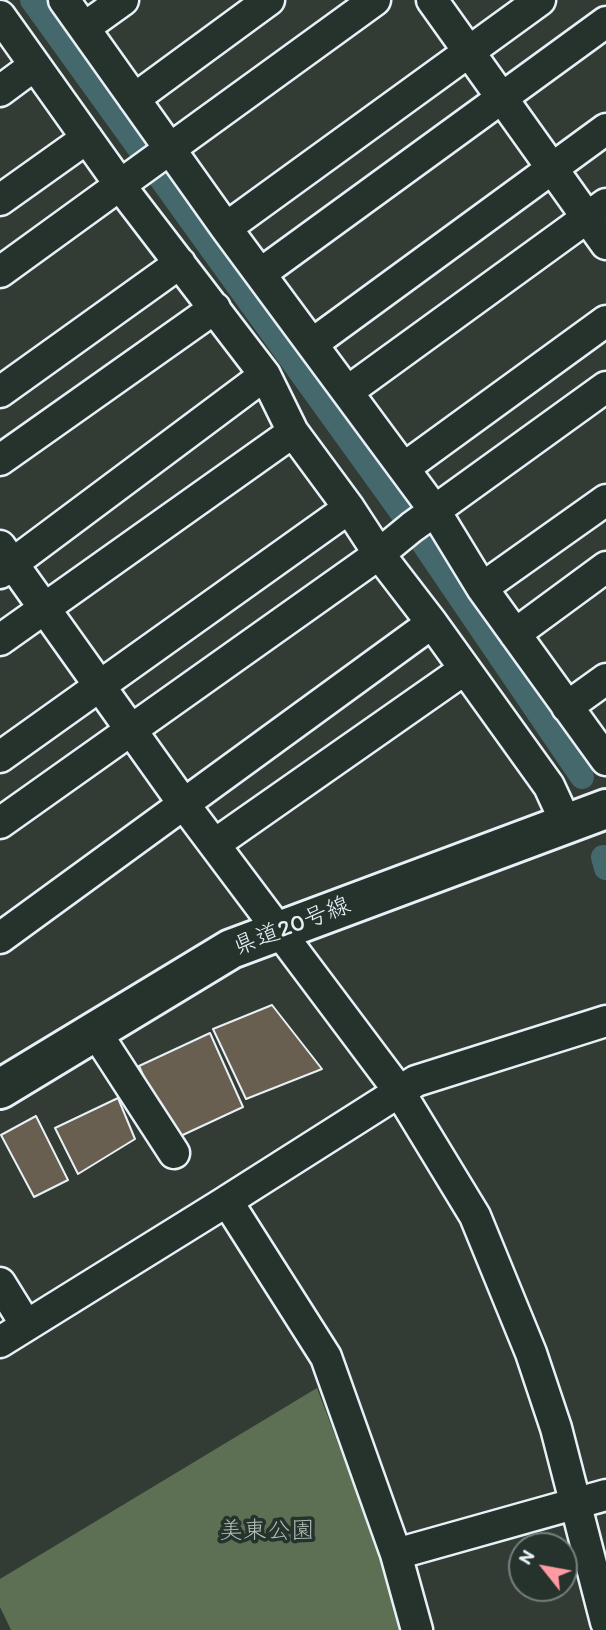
<!DOCTYPE html>
<meta charset="utf-8">
<style>
body{margin:0}
#map{position:relative;width:606px;height:1630px;overflow:hidden;background:#333c34;font-family:Itim,sans-serif}
canvas{display:block}
.north{position:absolute;left:508px;top:1532px;width:70px;height:70px;box-sizing:border-box;background:#26332d;border:2px solid #747f7e;border-radius:50%;rotate:301deg;font-size:19px;font-weight:700;line-height:28px;text-align:center;color:#e8f1f8}
.north::after{content:'';display:block;margin:auto;width:24px;height:32px;background:#ff9aa2;clip-path:polygon(50% 0,100% 100%,50% 72%,0 100%)}
</style>
<div id="map">
<canvas width="606" height="1630"></canvas>
<div class="north">N</div>
</div>
<script>
const c = document.querySelector('canvas').getContext('2d');
c.lineJoin = 'round';
function paint(path, color) {
  c.fillStyle = color;
  c.fill(path, 'evenodd');
}
function toPath(rows) {
  const path = new Path2D();
  for (const r of rows) {
    path.moveTo(r[0], r[1]);
    for (let i = 2; i < r.length; i += 2) path.lineTo(r[i], r[i + 1]);
  }
  return path;
}
function stroke(path, color, width, dash) {
  c.strokeStyle = color;
  c.lineWidth = width;
  c.lineCap = dash ? 'butt' : 'round';
  c.setLineDash(dash || []);
  c.stroke(path);
}
function drawText(font, color, halo, rows, align = 'center') {
  c.font = font + ' Itim,"Klee One",sans-serif';
  c.lineWidth = 7;
  c.setLineDash([]);
  c.textBaseline = 'middle';
  c.strokeStyle = halo;
  c.fillStyle = color;
  for (const [text, x, y, turn = 0] of rows) {
    c.save();
    c.translate(x, y);
    c.rotate((+turn || 0) * Math.PI / 180);
    c.textAlign = isNaN(turn) ? turn : align;
    if (halo) c.strokeText(text, 0, 0);
    c.fillText(text, 0, 0);
    c.restore();
  }
}
paint(toPath([
 [317,1388,381,1557,402,1630,11,1630,0,1607,0,1579]
]), '#5e7053');
stroke(toPath([
 [32,0,412,527,582,777],
 [603,857,606,868]
]), '#45686c', 24);
const building = toPath([
 [272,1005,322,1069,246,1099,213,1029,272,1005],
 [210,1033,243,1107,172,1140,139,1066,210,1033],
 [118,1098,135,1139,78,1174,55,1128,118,1098],
 [36,1116,68,1180,34,1197,1,1135,36,1116]
]);
paint(building, '#685f51');
stroke(building, '#e8f1f8', 2);
const minor = toPath([
 [64,0,226,228,435,511,482,588,606,760],
 [432,0,606,244],
 [0,16,128,196,265,375,293,432,349,508,379,554,432,623,549,786,567,825],
 [84,28,123,0],
 [0,91,35,65],
 [134,99,269,0],
 [0,200,87,138],
 [226,228,540,0],
 [0,272,375,0],
 [260,274,606,22],
 [312,344,606,129],
 [0,392,180,263],
 [347,392,606,204],
 [0,460,215,308],
 [404,468,606,321],
 [0,546,183,803,399,1091,475,1216,531,1353,556,1428,606,1622],
 [0,573,265,375],
 [482,588,606,500],
 [515,634,606,567],
 [0,640,293,432],
 [567,707,606,679],
 [0,757,349,508],
 [0,823,379,554,412,527,606,387],
 [215,844,465,669],
 [0,938,432,623],
 [95,1031,174,1153],
 [227,1201,416,1081,606,1021],
 [0,1283,26,1325],
 [0,1342,227,1201,326,1357,396,1554,417,1630],
 [396,1554,606,1495]
]);
const major = toPath([
 [0,1089,231,949,606,809]
]);
stroke(minor, '#e8f1f8', 35);
stroke(major, '#e8f1f8', 44);
stroke(minor, '#26332d', 30);
stroke(major, '#26332d', 38);
drawText('24px', '#e8f1f8', '#26332d', [
 ["県道20号線",292,927,-21]
]);
drawText('24px', '#b1bdb6', '#26332d', [
 ["美東公園",267,1532]
]);
</script>
